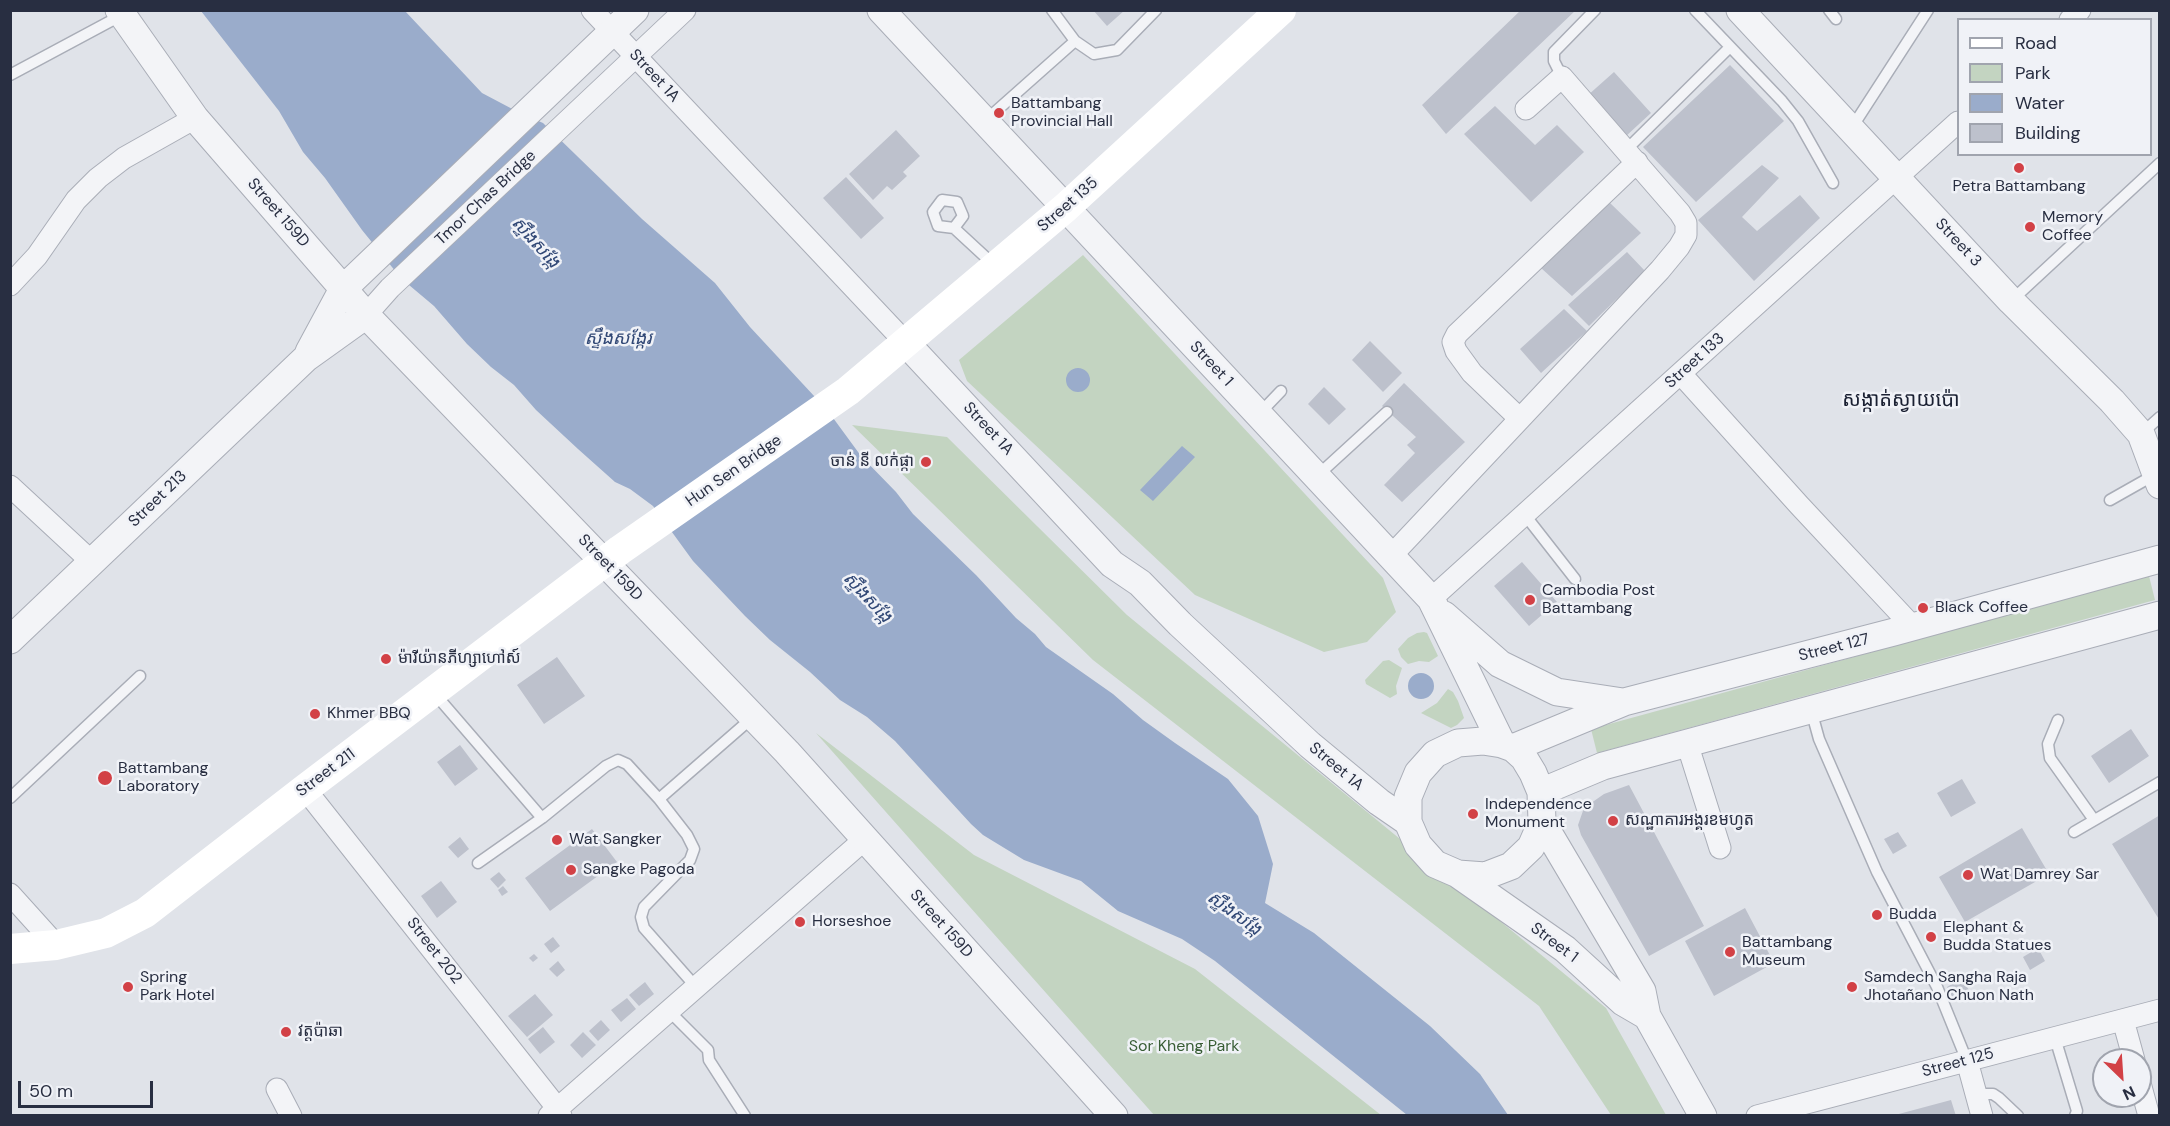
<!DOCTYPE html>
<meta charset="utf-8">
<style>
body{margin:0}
#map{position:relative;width:2170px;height:1126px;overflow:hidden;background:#e0e3e9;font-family:"DM Sans",sans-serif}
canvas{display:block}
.frame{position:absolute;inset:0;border:12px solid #282e41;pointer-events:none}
.legend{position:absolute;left:1957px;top:18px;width:195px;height:138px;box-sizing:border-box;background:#f0f2f7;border:2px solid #a0a4ae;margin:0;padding:8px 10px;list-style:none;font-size:18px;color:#282e41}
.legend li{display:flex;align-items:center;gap:12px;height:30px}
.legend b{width:30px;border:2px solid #a0a4ae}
.north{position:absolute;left:2092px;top:1048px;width:60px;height:60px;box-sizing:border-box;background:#f0f2f7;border:2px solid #a0a4ae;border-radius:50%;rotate:155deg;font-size:16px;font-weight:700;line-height:24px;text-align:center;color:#282e41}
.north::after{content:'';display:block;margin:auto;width:21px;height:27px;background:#d24146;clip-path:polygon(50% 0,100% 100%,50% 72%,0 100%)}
.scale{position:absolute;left:18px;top:1081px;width:135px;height:27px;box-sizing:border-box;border:3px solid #282e41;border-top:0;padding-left:8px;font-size:18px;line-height:21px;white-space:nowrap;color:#282e41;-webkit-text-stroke:4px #f0f2f7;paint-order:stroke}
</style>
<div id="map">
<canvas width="2170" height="1126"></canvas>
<div class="frame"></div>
<ul class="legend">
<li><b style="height:8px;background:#fff"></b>Road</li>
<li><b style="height:16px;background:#c3d4c1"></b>Park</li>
<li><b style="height:16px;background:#9aaccb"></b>Water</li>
<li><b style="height:16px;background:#bdc1cc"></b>Building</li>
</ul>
<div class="north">N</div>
<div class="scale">50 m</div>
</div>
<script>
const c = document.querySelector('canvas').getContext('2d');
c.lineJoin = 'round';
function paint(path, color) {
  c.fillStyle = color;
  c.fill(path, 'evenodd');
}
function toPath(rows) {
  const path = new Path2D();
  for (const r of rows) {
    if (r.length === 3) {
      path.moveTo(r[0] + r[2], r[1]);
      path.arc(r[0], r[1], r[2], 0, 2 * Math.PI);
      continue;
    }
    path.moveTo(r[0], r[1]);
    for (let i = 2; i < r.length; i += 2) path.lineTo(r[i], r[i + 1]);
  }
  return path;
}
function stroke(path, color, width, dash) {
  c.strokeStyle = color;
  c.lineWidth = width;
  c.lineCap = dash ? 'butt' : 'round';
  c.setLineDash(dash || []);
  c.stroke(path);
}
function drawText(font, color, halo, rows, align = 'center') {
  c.font = font + ' "DM Sans","Noto Sans Khmer",sans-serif';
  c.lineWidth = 5;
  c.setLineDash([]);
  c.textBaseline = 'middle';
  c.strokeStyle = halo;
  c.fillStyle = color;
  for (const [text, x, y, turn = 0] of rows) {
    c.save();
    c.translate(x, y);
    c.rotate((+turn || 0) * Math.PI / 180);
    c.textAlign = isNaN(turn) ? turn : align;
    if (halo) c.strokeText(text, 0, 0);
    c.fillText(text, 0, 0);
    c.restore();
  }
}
paint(toPath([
 [1083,255,1383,578,1396,612,1367,642,1324,652,1195,595,967,381,959,360],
 [852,425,947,437,1127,615,1606,1008,1666,1115,1611,1115,1539,1006,1093,660],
 [2149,576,2155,600,1597,753,1591,729],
 [1424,632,1427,633,1438,656,1429,662,1419,661,1408,664,1401,657,1398,649,1408,638,1417,633],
 [1389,660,1402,668,1396,686,1397,694,1390,698,1366,684,1365,680,1383,661],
 [1448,689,1453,692,1458,701,1464,718,1457,725,1451,728,1421,713,1437,703],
 [816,733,974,855,1195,969,1381,1115,1154,1115]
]), '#c3d4c1');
paint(toPath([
 [201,11,405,11,482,93,518,112,543,123,642,219,715,283,750,327,828,411,861,456,896,492,913,514,976,575,1016,618,1035,634,1046,647,1113,694,1143,720,1175,743,1228,779,1258,816,1273,864,1265,903,1314,933,1430,1026,1480,1074,1508,1115,1407,1115,1215,961,1182,939,1118,911,1081,881,1024,860,983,835,971,824,895,741,867,717,840,700,810,672,770,640,745,616,693,561,653,506,630,489,615,482,578,449,536,410,514,385,491,367,467,344,434,306,409,285,390,288,396,272,362,230,325,178,303,152,279,111],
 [1078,380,12],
 [1182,446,1195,457,1153,501,1140,490],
 [1421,686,13]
]), '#9aaccb');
paint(toPath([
 [1093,10,1125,10,1107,26],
 [1521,10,1576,10,1446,134,1422,105],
 [1730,65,1784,121,1696,202,1643,147],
 [1614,72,1651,113,1625,137,1587,96],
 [1495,106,1535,145,1557,125,1584,152,1531,202,1464,134],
 [896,130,920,156,903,172,907,176,892,190,887,186,873,200,849,174],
 [1762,165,1779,178,1742,217,1757,231,1800,195,1820,218,1754,281,1698,220],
 [846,177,884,218,861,239,823,198],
 [1608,201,1641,233,1572,296,1541,268],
 [1627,252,1645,271,1589,326,1568,305],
 [1564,309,1587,331,1541,373,1520,349],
 [1370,341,1402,373,1383,392,1352,360],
 [1404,383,1465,442,1402,502,1384,485,1415,453,1407,445,1416,437,1382,406],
 [1324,387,1346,409,1329,425,1308,404],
 [1522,562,1557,602,1529,626,1494,586],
 [557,657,585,696,544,724,517,685],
 [2131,729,2149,756,2109,783,2091,756],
 [460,745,478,769,455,786,437,762],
 [1962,779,1976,803,1951,817,1937,793],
 [1629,785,1704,926,1649,956,1581,835,1578,825,1584,808,1604,794],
 [2160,815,2160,921,2112,844],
 [2022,828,2049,874,1965,922,1939,877],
 [592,829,617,862,550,911,525,878],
 [1898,832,1907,846,1893,854,1884,839],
 [460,837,469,849,458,858,448,847],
 [499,872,506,880,498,888,490,879],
 [441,881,457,902,437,918,421,896],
 [503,886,508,892,502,896,498,890],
 [1745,908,1774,963,1714,996,1685,941],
 [553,937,560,946,551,953,544,944],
 [2038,948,2045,961,2030,970,2023,957],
 [534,954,538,958,533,962,529,958],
 [558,961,565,970,557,977,549,969],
 [1962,978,1970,992,1954,1000,1947,987],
 [645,982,654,994,639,1006,629,995],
 [535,994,553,1015,527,1037,508,1016],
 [627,998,636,1009,621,1022,611,1010],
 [601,1020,610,1030,598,1041,589,1031],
 [543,1027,555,1042,540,1054,528,1039],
 [583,1032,596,1045,582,1058,570,1045],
 [1951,1100,1956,1116,1895,1116,1895,1115]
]), '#bdc1cc');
const service = toPath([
 [1052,10,1075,41,1094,54,1117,50,1156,10],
 [1695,10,1782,101,1798,121,1833,183],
 [1829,10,1836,19],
 [10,75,122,15],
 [1562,77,1554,61,1554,52,1595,10],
 [986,120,1075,41],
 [1851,129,1928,10],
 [1626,150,1730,47],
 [954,228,963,216,957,202,942,200,933,212,938,226,954,228,993,264],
 [2011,301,2160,163],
 [1258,415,1281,391],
 [2142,433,2160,417],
 [1317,476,1387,412],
 [2110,500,2156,474],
 [1525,515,1575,579],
 [435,694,542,818],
 [1811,710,1819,739,1877,872,1937,987,1967,1061],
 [2058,720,2048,744,2050,758,2094,820],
 [10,798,140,676],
 [659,799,687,835,694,849,690,860,644,907,641,917,644,928,696,987],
 [2074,832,2160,782],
 [478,863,542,818,606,766,618,760,627,764,659,799,752,718],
 [669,1011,708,1050,709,1060,745,1116],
 [2055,1038,2077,1111,2075,1116],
 [1976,1094,1993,1094,1999,1098,2018,1116]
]);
const minor = toPath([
 [592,10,905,342],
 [2070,20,2080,10],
 [10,285,37,256,76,200,98,178,124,158,195,118],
 [366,315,390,288,685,10],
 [1681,374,1799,505,1913,627],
 [1520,419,1472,373,1456,351,1453,342,1457,334,1637,162],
 [10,486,92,562],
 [1391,556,1660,270,1679,247,1686,235,1686,223,1680,213,1562,77,1526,109],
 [1431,599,1958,122],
 [1687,743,1720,848],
 [305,789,558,1109,561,1116],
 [10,894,56,945],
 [2123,1020,2134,1060],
 [1967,1061,1982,1116],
 [2140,1083,2149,1116],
 [277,1089,291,1116],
 [549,1116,865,839],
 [1757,1116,2160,1010]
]);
const tertiary = toPath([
 [119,10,195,118,366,315,787,752,1114,1116],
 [881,10,1431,599,1502,744],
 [1740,10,2011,301,2112,401,2141,434,2160,485],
 [905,342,1112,564,1140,583,1180,624,1310,745,1379,802,1408,822],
 [309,352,343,289,635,10],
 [1444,615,1500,664,1557,692,1623,702],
 [10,640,306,358,366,315],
 [1513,748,1624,702,1894,632,2160,559],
 [1541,792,1603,766,2160,615],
 [1542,822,1531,847,1511,866,1485,876,1458,874,1435,864,1418,845,1408,822,1408,797,1418,773,1435,754,1458,743,1483,741,1502,744,1513,748,1524,758,1533,773,1541,792,1542,822,1642,991,1647,1016,1703,1116],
 [1459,875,1565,949,1623,1002,1647,1016]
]);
stroke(service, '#a9adb7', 13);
stroke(minor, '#a9adb7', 23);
stroke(tertiary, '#a9adb7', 29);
stroke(service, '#f3f4f7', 10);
stroke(minor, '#f3f4f7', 21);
stroke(tertiary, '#f3f4f7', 27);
stroke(toPath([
 [10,949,56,945,106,933,145,913,305,789,620,550,848,391,1065,208,1281,10]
]), '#fff', 30);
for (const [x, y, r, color] of [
 [999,113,6,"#d24146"],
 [2019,168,6,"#d24146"],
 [2030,227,6,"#d24146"],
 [926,462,6,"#d24146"],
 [1530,600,6,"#d24146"],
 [1923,608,6,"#d24146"],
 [386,659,6,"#d24146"],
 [315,714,6,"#d24146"],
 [105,778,8,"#d24146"],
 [1473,814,6,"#d24146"],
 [1613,821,6,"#d24146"],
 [557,840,6,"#d24146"],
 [571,870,6,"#d24146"],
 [1968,875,6,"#d24146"],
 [1877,915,6,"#d24146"],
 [800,922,6,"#d24146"],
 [1931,937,6,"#d24146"],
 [1730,952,6,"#d24146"],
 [128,987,6,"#d24146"],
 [1852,987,6,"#d24146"],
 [286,1032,6,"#d24146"]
]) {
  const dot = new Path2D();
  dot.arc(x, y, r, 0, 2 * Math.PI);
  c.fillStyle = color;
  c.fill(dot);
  stroke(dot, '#f0f2f7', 2);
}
drawText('16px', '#282e41', '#f0f2f7', [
 ["Street 1A",654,76,47],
 ["Tmor Chas Bridge",486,198,-43],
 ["Street 135",1068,205,-41],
 ["Street 159D",278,213,49],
 ["Street 3",1958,243,47],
 ["Street 133",1695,361,-42],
 ["Street 1",1211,364,47],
 ["Street 1A",988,429,47],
 ["Hun Sen Bridge",734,471,-35],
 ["Street 213",158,499,-44],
 ["Street 159D",610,568,46],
 ["Street 127",1834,648,-14],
 ["Street 1A",1336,767,40],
 ["Street 211",326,773,-37],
 ["Street 159D",941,924,48],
 ["Street 1",1554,943,37],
 ["Street 202",434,951,52],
 ["Street 125",1958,1063,-15]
]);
drawText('16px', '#282e41', '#f0f2f7', [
 ["Battambang",1011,104],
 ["Provincial Hall",1011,122],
 ["Petra Battambang",2019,187,"center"],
 ["Memory",2042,218],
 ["Coffee",2042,236],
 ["ចាន់ នី លក់ផ្កា",914,462,"right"],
 ["Cambodia Post",1542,591],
 ["Battambang",1542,609],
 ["Black Coffee",1935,608],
 ["ម៉ារីយ៉ានភីហ្សាហៅស៍",398,659],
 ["Khmer BBQ",327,714],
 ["Battambang",118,769],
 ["Laboratory",118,787],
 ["Independence",1485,805],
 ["Monument",1485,823],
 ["សណ្ឋាគារអង្គរខមហ្វត",1625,821],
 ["Wat Sangker",569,840],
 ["Sangke Pagoda",583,870],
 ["Wat Damrey Sar",1980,875],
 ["Budda",1889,915],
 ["Horseshoe",812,922],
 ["Elephant &",1943,928],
 ["Budda Statues",1943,946],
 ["Battambang",1742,943],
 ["Museum",1742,961],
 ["Spring",140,978],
 ["Park Hotel",140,996],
 ["Samdech Sangha Raja",1864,978],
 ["Jhotañano Chuon Nath",1864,996],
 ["វត្តប៉ាឆា",298,1032]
], 'left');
drawText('16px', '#385d35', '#f0f2f7', [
 ["Sor Kheng Park",1184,1047]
]);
drawText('italic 18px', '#314876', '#f0f2f7', [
 ["ស្ទឹងសង្កែ",535,243,48],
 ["ស្ទឹងសង្កែរ",618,339],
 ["ស្ទឹងសង្កែ",867,598,47],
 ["ស្ទឹងសង្កែ",1234,914,36]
]);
drawText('20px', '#1a2032', '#f0f2f7', [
 ["សង្កាត់ស្វាយប៉ោ",1901,401]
]);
</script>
